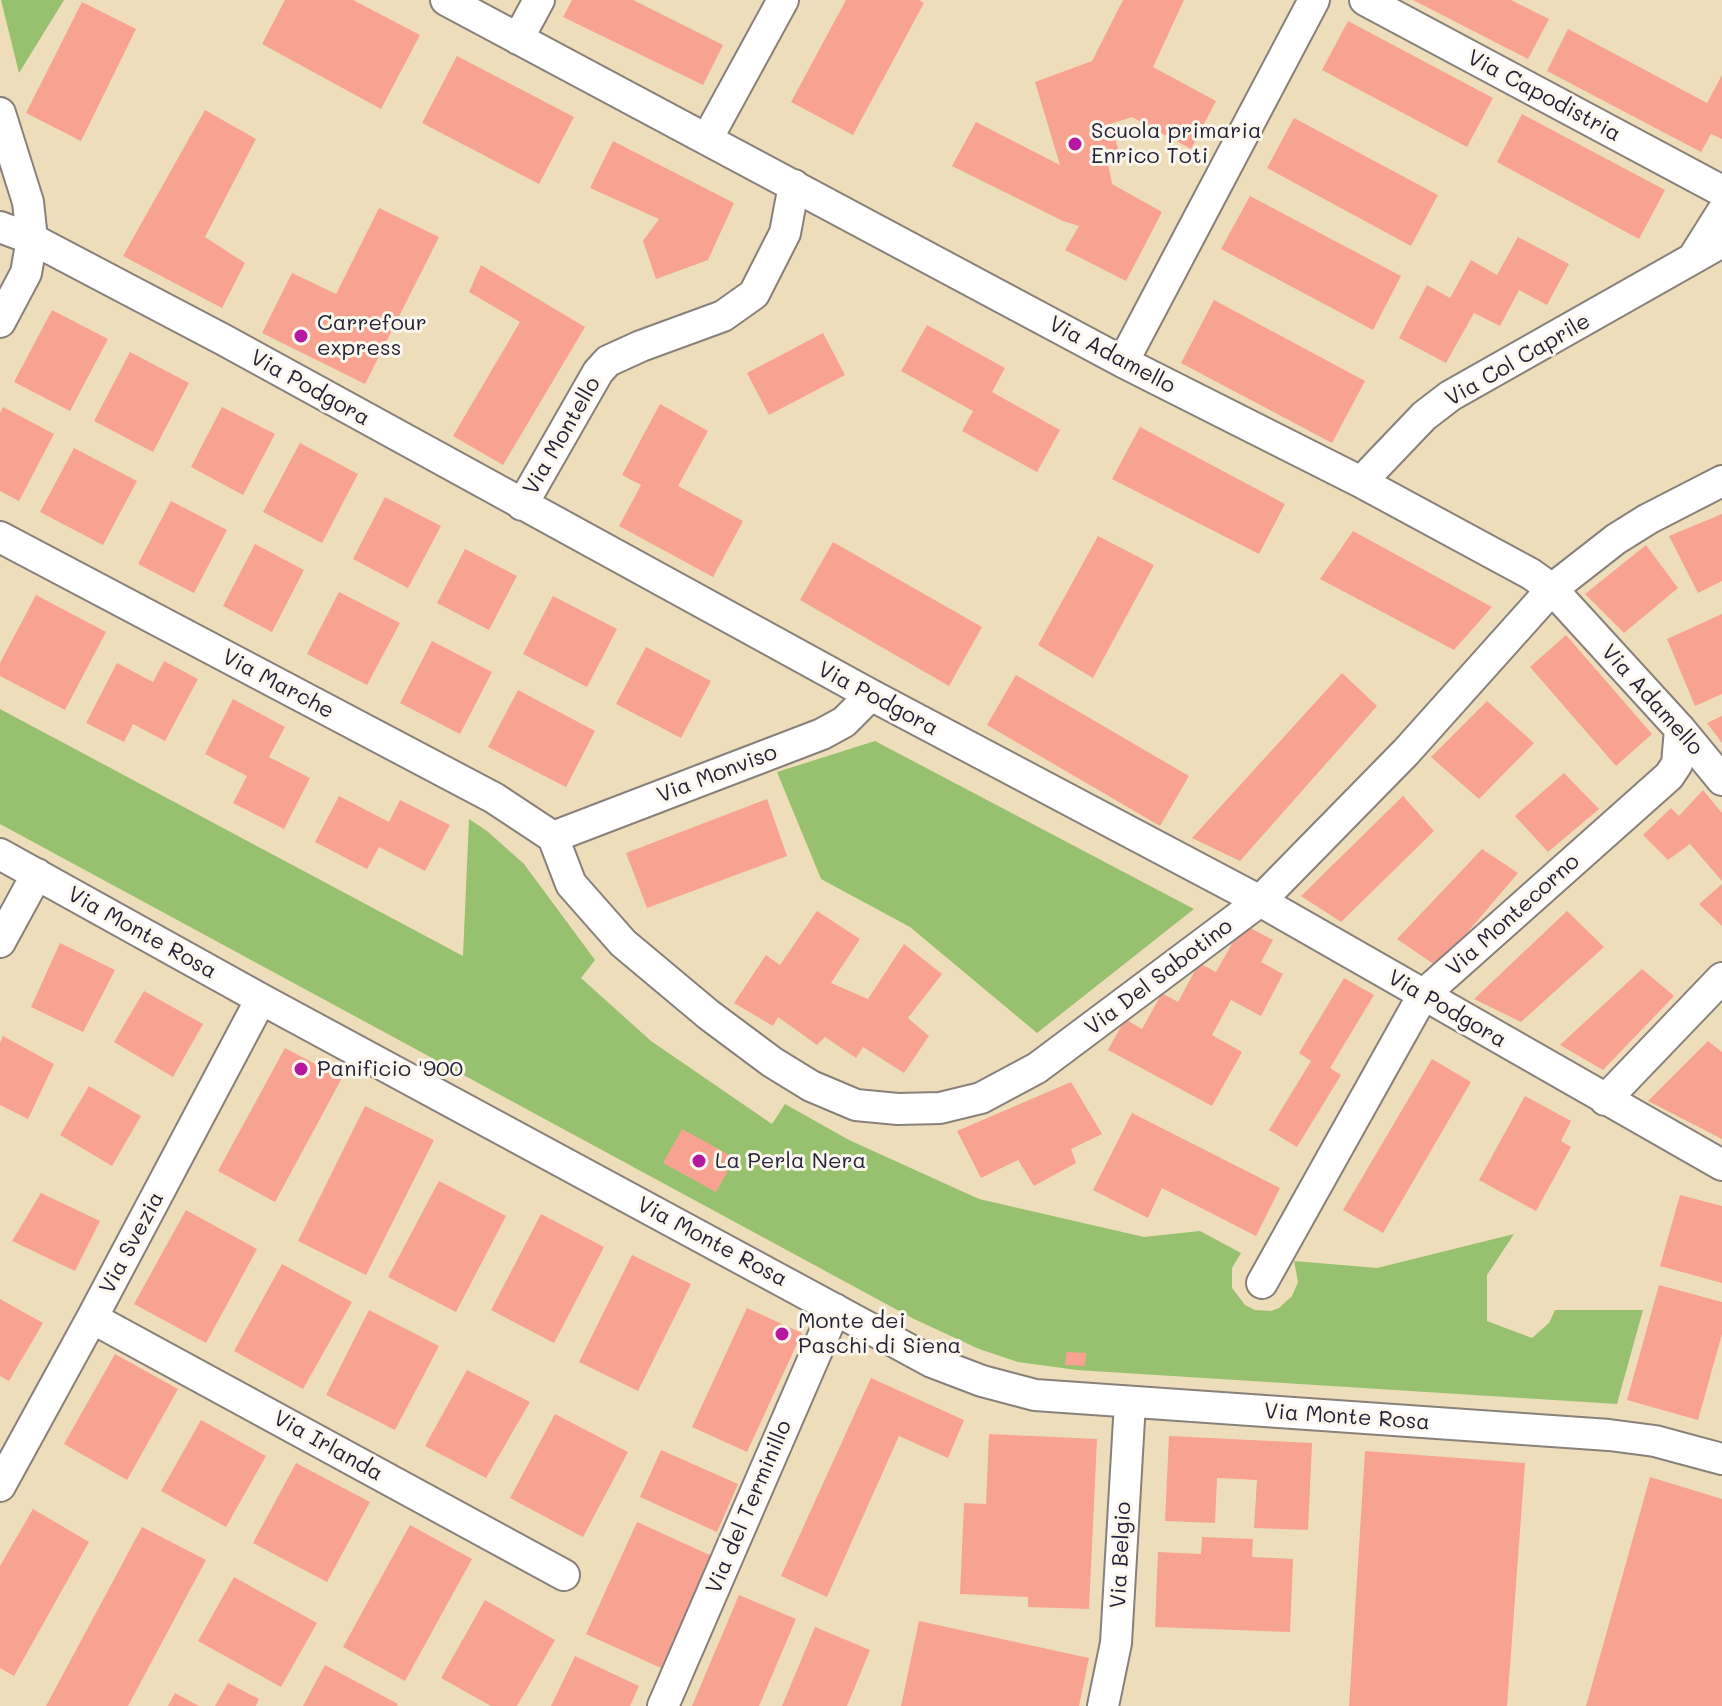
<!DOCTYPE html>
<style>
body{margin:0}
canvas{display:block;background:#edddba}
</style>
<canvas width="1722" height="1706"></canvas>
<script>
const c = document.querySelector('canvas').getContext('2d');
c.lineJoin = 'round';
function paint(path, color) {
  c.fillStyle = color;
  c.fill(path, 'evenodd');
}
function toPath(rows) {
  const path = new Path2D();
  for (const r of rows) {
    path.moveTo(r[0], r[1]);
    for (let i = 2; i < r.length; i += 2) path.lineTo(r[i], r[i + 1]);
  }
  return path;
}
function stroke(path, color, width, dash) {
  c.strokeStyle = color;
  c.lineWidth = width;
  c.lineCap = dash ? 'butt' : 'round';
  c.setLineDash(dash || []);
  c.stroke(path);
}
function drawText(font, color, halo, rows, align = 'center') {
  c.font = font + ' Mali,sans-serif';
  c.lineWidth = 6;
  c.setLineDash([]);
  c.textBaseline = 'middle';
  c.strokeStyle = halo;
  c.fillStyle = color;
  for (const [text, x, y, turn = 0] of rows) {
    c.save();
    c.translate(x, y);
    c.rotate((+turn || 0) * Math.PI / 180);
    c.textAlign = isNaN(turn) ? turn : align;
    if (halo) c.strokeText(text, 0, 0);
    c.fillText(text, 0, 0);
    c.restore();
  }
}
paint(toPath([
 [1,0,64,0,19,73],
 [0,709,463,956,469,819,487,831,524,864,595,960,581,978,651,1041,772,1124,785,1104,849,1140,979,1199,1144,1237,1200,1231,1241,1253,1232,1268,1232,1288,1245,1305,1255,1310,1271,1311,1279,1308,1292,1296,1298,1282,1294,1261,1377,1268,1514,1234,1487,1275,1487,1321,1532,1338,1549,1323,1555,1310,1643,1310,1617,1404,1077,1370,1018,1362,979,1349,914,1319,0,824],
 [875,741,1194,909,1037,1033,910,927,821,879,777,772]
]), '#97c16e');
paint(toPath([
 [285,0,353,0,420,35,381,109,262,44],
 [572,0,633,0,723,45,703,85,563,17],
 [846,0,919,0,924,3,853,135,791,102],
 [1123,0,1184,0,1153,67,1216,101,1191,149,1132,117,1110,124,1122,160,1108,164,1112,184,1162,212,1126,281,1065,250,1079,226,1063,221,952,166,976,122,1060,165,1035,82,1092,61],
 [1413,0,1511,0,1549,19,1528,59],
 [82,2,136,29,81,141,26,113],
 [1348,21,1493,98,1467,147,1322,70],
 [1568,29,1707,103,1722,75,1722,139,1711,134,1701,152,1547,71],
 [457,56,574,117,539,184,422,123],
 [205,110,256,139,205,237,245,263,222,308,123,256],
 [1522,114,1665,190,1639,239,1497,162],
 [1294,118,1438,195,1411,246,1267,168],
 [613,141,734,203,708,260,656,279,643,241,659,219,590,188],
 [1250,196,1401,276,1373,330,1221,249],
 [379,208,439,237,365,384,262,333,292,273,336,294],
 [1518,237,1569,264,1547,305,1519,290,1500,326,1474,313,1446,363,1399,338,1427,285,1450,298,1471,260,1497,275],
 [481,265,585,327,503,465,453,436,520,322,469,292],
 [1214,300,1365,381,1332,443,1181,363],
 [52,310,108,339,70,411,14,382],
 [927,325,1005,368,992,392,1060,430,1037,472,962,431,973,411,901,371],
 [823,333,845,375,769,415,747,373],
 [130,352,189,383,153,452,94,421],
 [660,404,708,431,678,486,743,521,713,577,619,526,641,485,622,475],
 [3,407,54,434,19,501,0,491,0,413],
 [222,407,275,434,243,495,191,467],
 [1140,427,1285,504,1259,554,1112,479],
 [300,443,358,474,322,543,263,512],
 [74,448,137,481,103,545,40,512],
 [385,497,441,526,408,588,353,559],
 [171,501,227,530,194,593,138,564],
 [1722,514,1722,581,1698,593,1669,536],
 [1353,531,1492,607,1454,650,1320,579],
 [1098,536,1154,565,1093,678,1038,645],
 [833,542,982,627,949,686,800,600],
 [255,544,304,570,272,632,223,606],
 [1646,545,1678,588,1624,633,1585,594],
 [465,549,517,576,489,630,437,603],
 [339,592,400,623,367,685,307,654],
 [36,595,106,632,65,710,0,676,0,663],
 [553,596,617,629,587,687,523,654],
 [1722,614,1722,694,1695,706,1667,639],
 [1566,635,1652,734,1616,766,1530,667],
 [432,641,492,672,460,734,400,703],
 [646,647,711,681,681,738,616,704],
 [164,661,198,679,165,741,133,724,124,742,86,723,117,663,153,682],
 [1342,673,1377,706,1240,861,1192,838],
 [1016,675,1189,776,1160,826,987,725],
 [518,690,595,731,566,787,488,747],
 [233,699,285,727,269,757,310,778,284,829,233,803,247,776,205,754],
 [1487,701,1534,743,1479,799,1431,757],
 [1722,716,1722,743,1707,723],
 [1564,773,1599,809,1548,852,1515,816],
 [1703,790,1722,813,1722,881,1690,844,1668,860,1643,835,1671,808,1679,816],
 [339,796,389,822,400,800,450,825,425,871,379,847,367,869,315,842],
 [1403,796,1434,831,1341,922,1301,896],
 [767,799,787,856,647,908,626,853],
 [1482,849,1518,873,1438,967,1397,939],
 [1722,884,1722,926,1699,904],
 [817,911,860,939,831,983,868,999,904,944,942,974,908,1018,929,1036,904,1073,863,1047,856,1058,825,1037,817,1045,778,1017,773,1026,734,1003,766,955,780,965],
 [1567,911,1604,947,1521,1022,1474,999],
 [1243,924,1273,940,1261,962,1283,974,1261,1016,1231,1000,1212,1035,1242,1052,1212,1106,1108,1050,1125,1019,1142,1029,1162,993,1178,1002,1199,963,1216,972],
 [60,943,115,970,83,1032,31,1007],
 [1642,969,1674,996,1603,1070,1560,1045],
 [1344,978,1374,995,1330,1068,1341,1075,1297,1147,1269,1130,1311,1061,1299,1053],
 [144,991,203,1024,173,1077,114,1042],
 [3,1036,54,1064,28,1119,0,1105,0,1043],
 [1708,1041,1722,1052,1722,1139,1648,1101],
 [285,1048,342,1078,275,1202,218,1171],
 [1432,1059,1471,1082,1383,1233,1343,1210],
 [1071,1082,1102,1134,1071,1149,1076,1163,1034,1186,1018,1160,981,1178,957,1131],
 [89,1086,141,1116,112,1166,60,1135],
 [1525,1096,1571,1121,1561,1141,1571,1147,1536,1211,1479,1180],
 [365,1106,434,1140,366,1275,298,1241],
 [1132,1113,1280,1188,1256,1236,1162,1188,1148,1218,1093,1190],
 [682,1129,735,1158,716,1192,663,1163],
 [439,1181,506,1216,456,1312,388,1277],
 [41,1193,100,1221,75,1271,12,1241],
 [1680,1195,1722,1206,1722,1283,1660,1266],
 [186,1210,257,1249,206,1343,134,1304],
 [541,1214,604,1247,554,1343,491,1310],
 [632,1255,691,1284,638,1391,579,1362],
 [282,1264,352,1302,303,1389,234,1351],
 [1659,1285,1722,1302,1722,1334,1698,1420,1627,1400],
 [0,1299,43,1323,9,1381,0,1376],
 [747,1308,802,1333,747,1452,692,1427],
 [369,1310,439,1346,395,1430,326,1395],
 [1066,1352,1086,1353,1085,1366,1065,1365],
 [115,1354,178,1389,127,1480,64,1444],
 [467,1370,530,1402,486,1478,425,1446],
 [871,1378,964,1420,948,1458,899,1436,827,1597,781,1576],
 [555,1414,628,1452,583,1537,510,1498],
 [201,1420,266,1456,226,1527,161,1491],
 [989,1434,1097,1439,1089,1609,1028,1607,1028,1597,960,1594,964,1503,986,1504],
 [1169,1436,1312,1443,1308,1530,1254,1528,1257,1480,1217,1478,1215,1523,1165,1521],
 [661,1450,738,1484,717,1532,640,1497],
 [1365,1451,1525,1463,1507,1706,1349,1706],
 [296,1463,370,1502,327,1582,253,1543],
 [1650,1477,1722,1499,1722,1706,1586,1706],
 [33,1509,89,1542,14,1676,0,1668,0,1566],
 [637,1522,712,1556,661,1668,586,1634],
 [410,1525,472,1559,405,1681,343,1647],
 [142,1527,206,1560,128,1706,46,1706],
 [1202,1537,1253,1539,1252,1557,1293,1559,1290,1632,1155,1627,1158,1552,1201,1554],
 [234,1577,317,1623,281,1687,198,1641],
 [739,1595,796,1619,759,1706,692,1706],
 [485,1600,555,1640,517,1706,491,1706,441,1678],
 [919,1621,1089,1658,1079,1706,901,1706],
 [815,1627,870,1650,847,1706,782,1706],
 [575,1656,639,1686,630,1706,551,1706],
 [325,1665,398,1704,397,1706,303,1706],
 [228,1683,259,1699,256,1706,215,1706],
 [175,1693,199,1706,168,1706]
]), '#f8a392');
const minor = toPath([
 [446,0,1123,362,1361,482,1531,574,1552,589,1680,729,1722,780],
 [1365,0,1722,191],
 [518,39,539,0],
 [0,113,28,202,32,239,26,273,0,322],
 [707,139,783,0],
 [0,227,32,239,224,340,871,695,1260,901,1722,1165],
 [1695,255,1722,212],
 [1123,362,1314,0],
 [1361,482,1424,416,1450,396,1722,242],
 [522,505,598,372,608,361,641,346,723,316,754,294,785,233,794,185],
 [0,537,494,798,553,837],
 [553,837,571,884,623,943,709,1015,772,1062,811,1086,856,1105,898,1109,940,1108,981,1098,1037,1068,1260,901,1406,752,1552,589,1616,539,1648,519,1722,481],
 [553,837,822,734,844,722,871,695],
 [0,854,261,999,932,1362,982,1381,1035,1395,1609,1435,1655,1441,1722,1459],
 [0,942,37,874],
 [1605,1100,1722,978],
 [1262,1283,1423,995,1669,776,1677,764,1680,729],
 [92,1318,564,1575],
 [0,1486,92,1318,261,999],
 [663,1706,835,1309],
 [1103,1706,1116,1643,1130,1402]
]);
stroke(minor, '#88807a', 34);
stroke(minor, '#fff', 30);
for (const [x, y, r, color] of [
 [1075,144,8,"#b5179e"],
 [301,336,8,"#b5179e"],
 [301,1069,8,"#b5179e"],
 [699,1161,8,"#b5179e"],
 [782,1334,8,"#b5179e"]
]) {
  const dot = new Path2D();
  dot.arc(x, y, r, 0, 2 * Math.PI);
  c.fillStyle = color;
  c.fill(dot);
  stroke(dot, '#fbf7ec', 3);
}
drawText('22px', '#22223b', '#fbf7ec', [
 ["Via Capodistria",1544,96,28],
 ["Via Adamello",1112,355,28],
 ["Via Col Caprile",1518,360,-30],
 ["Via Podgora",310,388,29],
 ["Via Montello",562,436,-60],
 ["Via Marche",278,684,28],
 ["Via Podgora",878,699,28],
 ["Via Adamello",1652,700,48],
 ["Via Monviso",717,774,-21],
 ["Via Montecorno",1513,915,-42],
 ["Via Monte Rosa",142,933,29],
 ["Via Del Sabotino",1159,977,-37],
 ["Via Podgora",1447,1009,30],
 ["Via Monte Rosa",712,1242,28],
 ["Via Svezia",132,1243,-62],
 ["Via Monte Rosa",1347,1417,4],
 ["Via Irlanda",328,1446,29],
 ["Via del Terminillo",749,1507,-67],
 ["Via Belgio",1121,1555,-87]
]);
drawText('22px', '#22223b', '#fbf7ec', [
 ["Scuola primaria",1091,131],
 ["Enrico Toti",1091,156],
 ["Carrefour",317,323],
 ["express",317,348],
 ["Panificio '900",317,1069],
 ["La Perla Nera",715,1161],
 ["Monte dei",798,1321],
 ["Paschi di Siena",798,1346]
], 'left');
</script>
